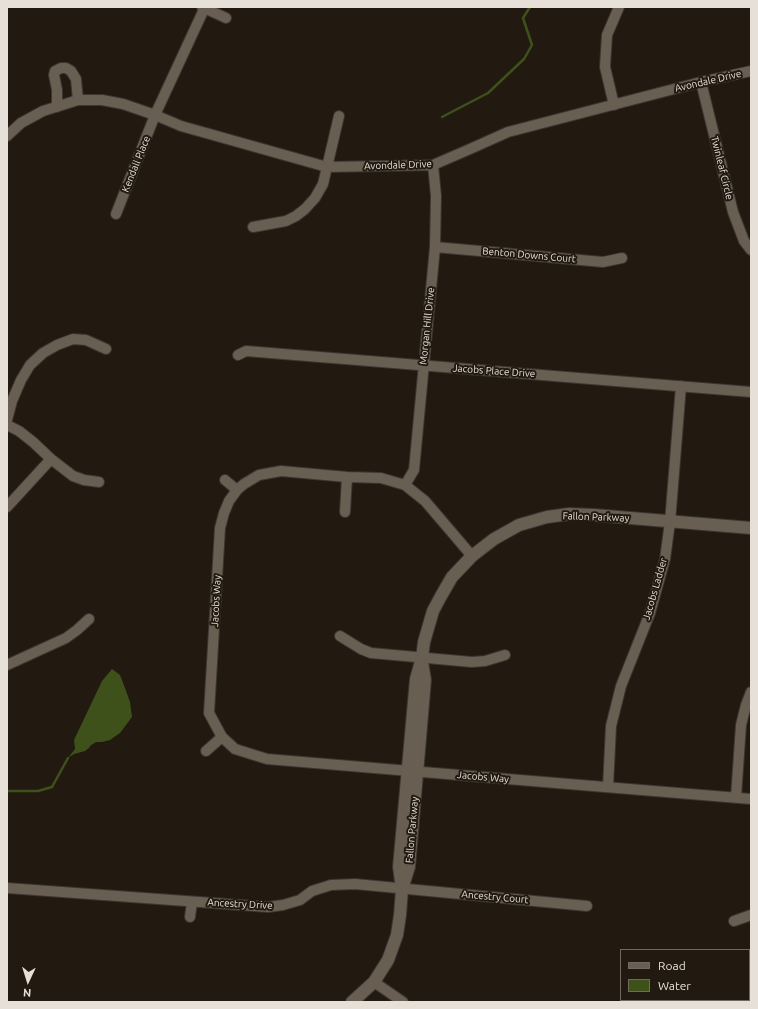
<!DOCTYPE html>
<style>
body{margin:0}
#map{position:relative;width:758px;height:1009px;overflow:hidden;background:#221a10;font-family:Ubuntu,sans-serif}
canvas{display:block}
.frame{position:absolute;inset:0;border:8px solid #e6e0d9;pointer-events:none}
.legend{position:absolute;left:620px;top:949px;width:130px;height:52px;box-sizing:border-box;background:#221a10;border:1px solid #706960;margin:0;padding:5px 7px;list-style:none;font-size:12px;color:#e6e0d9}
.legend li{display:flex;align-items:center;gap:8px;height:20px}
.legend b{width:20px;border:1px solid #706960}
.north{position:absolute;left:8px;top:961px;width:40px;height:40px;-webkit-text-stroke:3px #221a10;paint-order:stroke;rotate:184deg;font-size:11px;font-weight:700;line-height:16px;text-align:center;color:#e6e0d9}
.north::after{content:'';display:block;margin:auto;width:14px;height:18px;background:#e6e0d9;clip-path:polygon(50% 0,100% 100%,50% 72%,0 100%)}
</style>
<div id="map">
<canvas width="758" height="1009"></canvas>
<div class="frame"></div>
<ul class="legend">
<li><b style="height:5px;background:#685e52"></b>Road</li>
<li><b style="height:11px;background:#3f511a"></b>Water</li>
</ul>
<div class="north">N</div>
</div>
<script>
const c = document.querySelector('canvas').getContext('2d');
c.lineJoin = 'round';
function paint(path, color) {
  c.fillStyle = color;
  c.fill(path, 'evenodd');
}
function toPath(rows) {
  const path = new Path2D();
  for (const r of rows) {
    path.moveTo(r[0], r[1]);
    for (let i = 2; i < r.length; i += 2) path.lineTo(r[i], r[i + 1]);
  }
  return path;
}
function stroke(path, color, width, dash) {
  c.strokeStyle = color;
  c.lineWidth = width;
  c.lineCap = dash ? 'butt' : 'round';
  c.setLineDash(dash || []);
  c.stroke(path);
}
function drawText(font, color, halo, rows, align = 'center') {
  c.font = font + ' Ubuntu,sans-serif';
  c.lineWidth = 4;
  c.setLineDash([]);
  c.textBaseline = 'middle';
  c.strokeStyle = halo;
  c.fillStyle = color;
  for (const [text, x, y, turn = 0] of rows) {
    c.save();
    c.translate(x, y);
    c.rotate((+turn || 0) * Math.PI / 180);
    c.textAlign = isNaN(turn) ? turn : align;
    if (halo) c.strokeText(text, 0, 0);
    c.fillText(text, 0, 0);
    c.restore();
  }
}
paint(toPath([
 [112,669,120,675,125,688,130,702,132,717,120,733,110,740,102,742,96,742,90,746,89,748,85,751,74,754,68,758,75,749,74,740,102,681]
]), '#3f511a');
stroke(toPath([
 [442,117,488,93,524,59,532,45,523,18,530,7],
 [7,791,38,791,52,787,68,758]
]), '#3f511a', 2.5);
const minor = toPath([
 [202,7,226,18],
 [701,82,733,212,744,241,751,250],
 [614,105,605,67,607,35,619,7],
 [57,107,57,90,54,75,55,71,61,68,66,68,71,71,76,79,78,100],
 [7,136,21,123,43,111,78,100,102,100,123,104,155,115,181,126,327,167,433,165,470,149,508,132,701,82,751,71],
 [116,214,155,115,205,7],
 [253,227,286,221,296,216,305,209,315,198,323,184,339,116],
 [435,247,603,262,622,258],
 [238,355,246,351,751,392],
 [7,420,12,401,21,380,30,365,43,353,57,345,73,339,86,340,106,349],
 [7,425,19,431,33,442,51,459,73,476,84,480,99,482],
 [225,480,237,490],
 [405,485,414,470,435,247,436,196,433,165],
 [7,507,51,459],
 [345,512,347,477],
 [472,556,425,501,405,485,381,478,347,477,281,471,259,475,244,484,237,490,229,501,224,513,220,528,209,713,222,737,235,749,267,759,386,769,751,799],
 [340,636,361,649,371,653,472,662,485,661,505,655],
 [7,665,66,638,77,630,89,619],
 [206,751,222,737],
 [608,787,611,726,621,686,650,613,665,559,670,522,681,386],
 [736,797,741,725,746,705,751,692],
 [7,888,268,907,283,905,300,900,312,891,331,885,355,884,587,906],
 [190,917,192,902],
 [734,921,751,915],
 [374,982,403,1002]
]);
const tertiary = toPath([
 [403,886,409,867,425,680,422,662],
 [352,1002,374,982,388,960,397,935,400,915,402,889,399,867,416,679,422,658,424,642,433,611,441,596,452,577,472,556,494,539,519,525,547,517,569,514,594,515,751,528]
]);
stroke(minor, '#3c3531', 12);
stroke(tertiary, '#3c3531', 14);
stroke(minor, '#685e52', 10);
stroke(tertiary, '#685e52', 12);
drawText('10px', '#e6e0d9', '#221a10', [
 ["Avondale Drive",708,81,-13],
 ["Kendall Place",136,164,-68],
 ["Avondale Drive",398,165,-2],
 ["Twinleaf Circle",722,168,76],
 ["Benton Downs Court",529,255,5],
 ["Morgan Hill Drive",427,326,-84],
 ["Jacobs Place Drive",494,371,4],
 ["Fallon Parkway",596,517,2],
 ["Jacobs Ladder",655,589,-74],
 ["Jacobs Way",216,601,-87],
 ["Jacobs Way",483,777,5],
 ["Fallon Parkway",412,830,-85],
 ["Ancestry Court",495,897,5],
 ["Ancestry Drive",240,904,3]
]);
</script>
